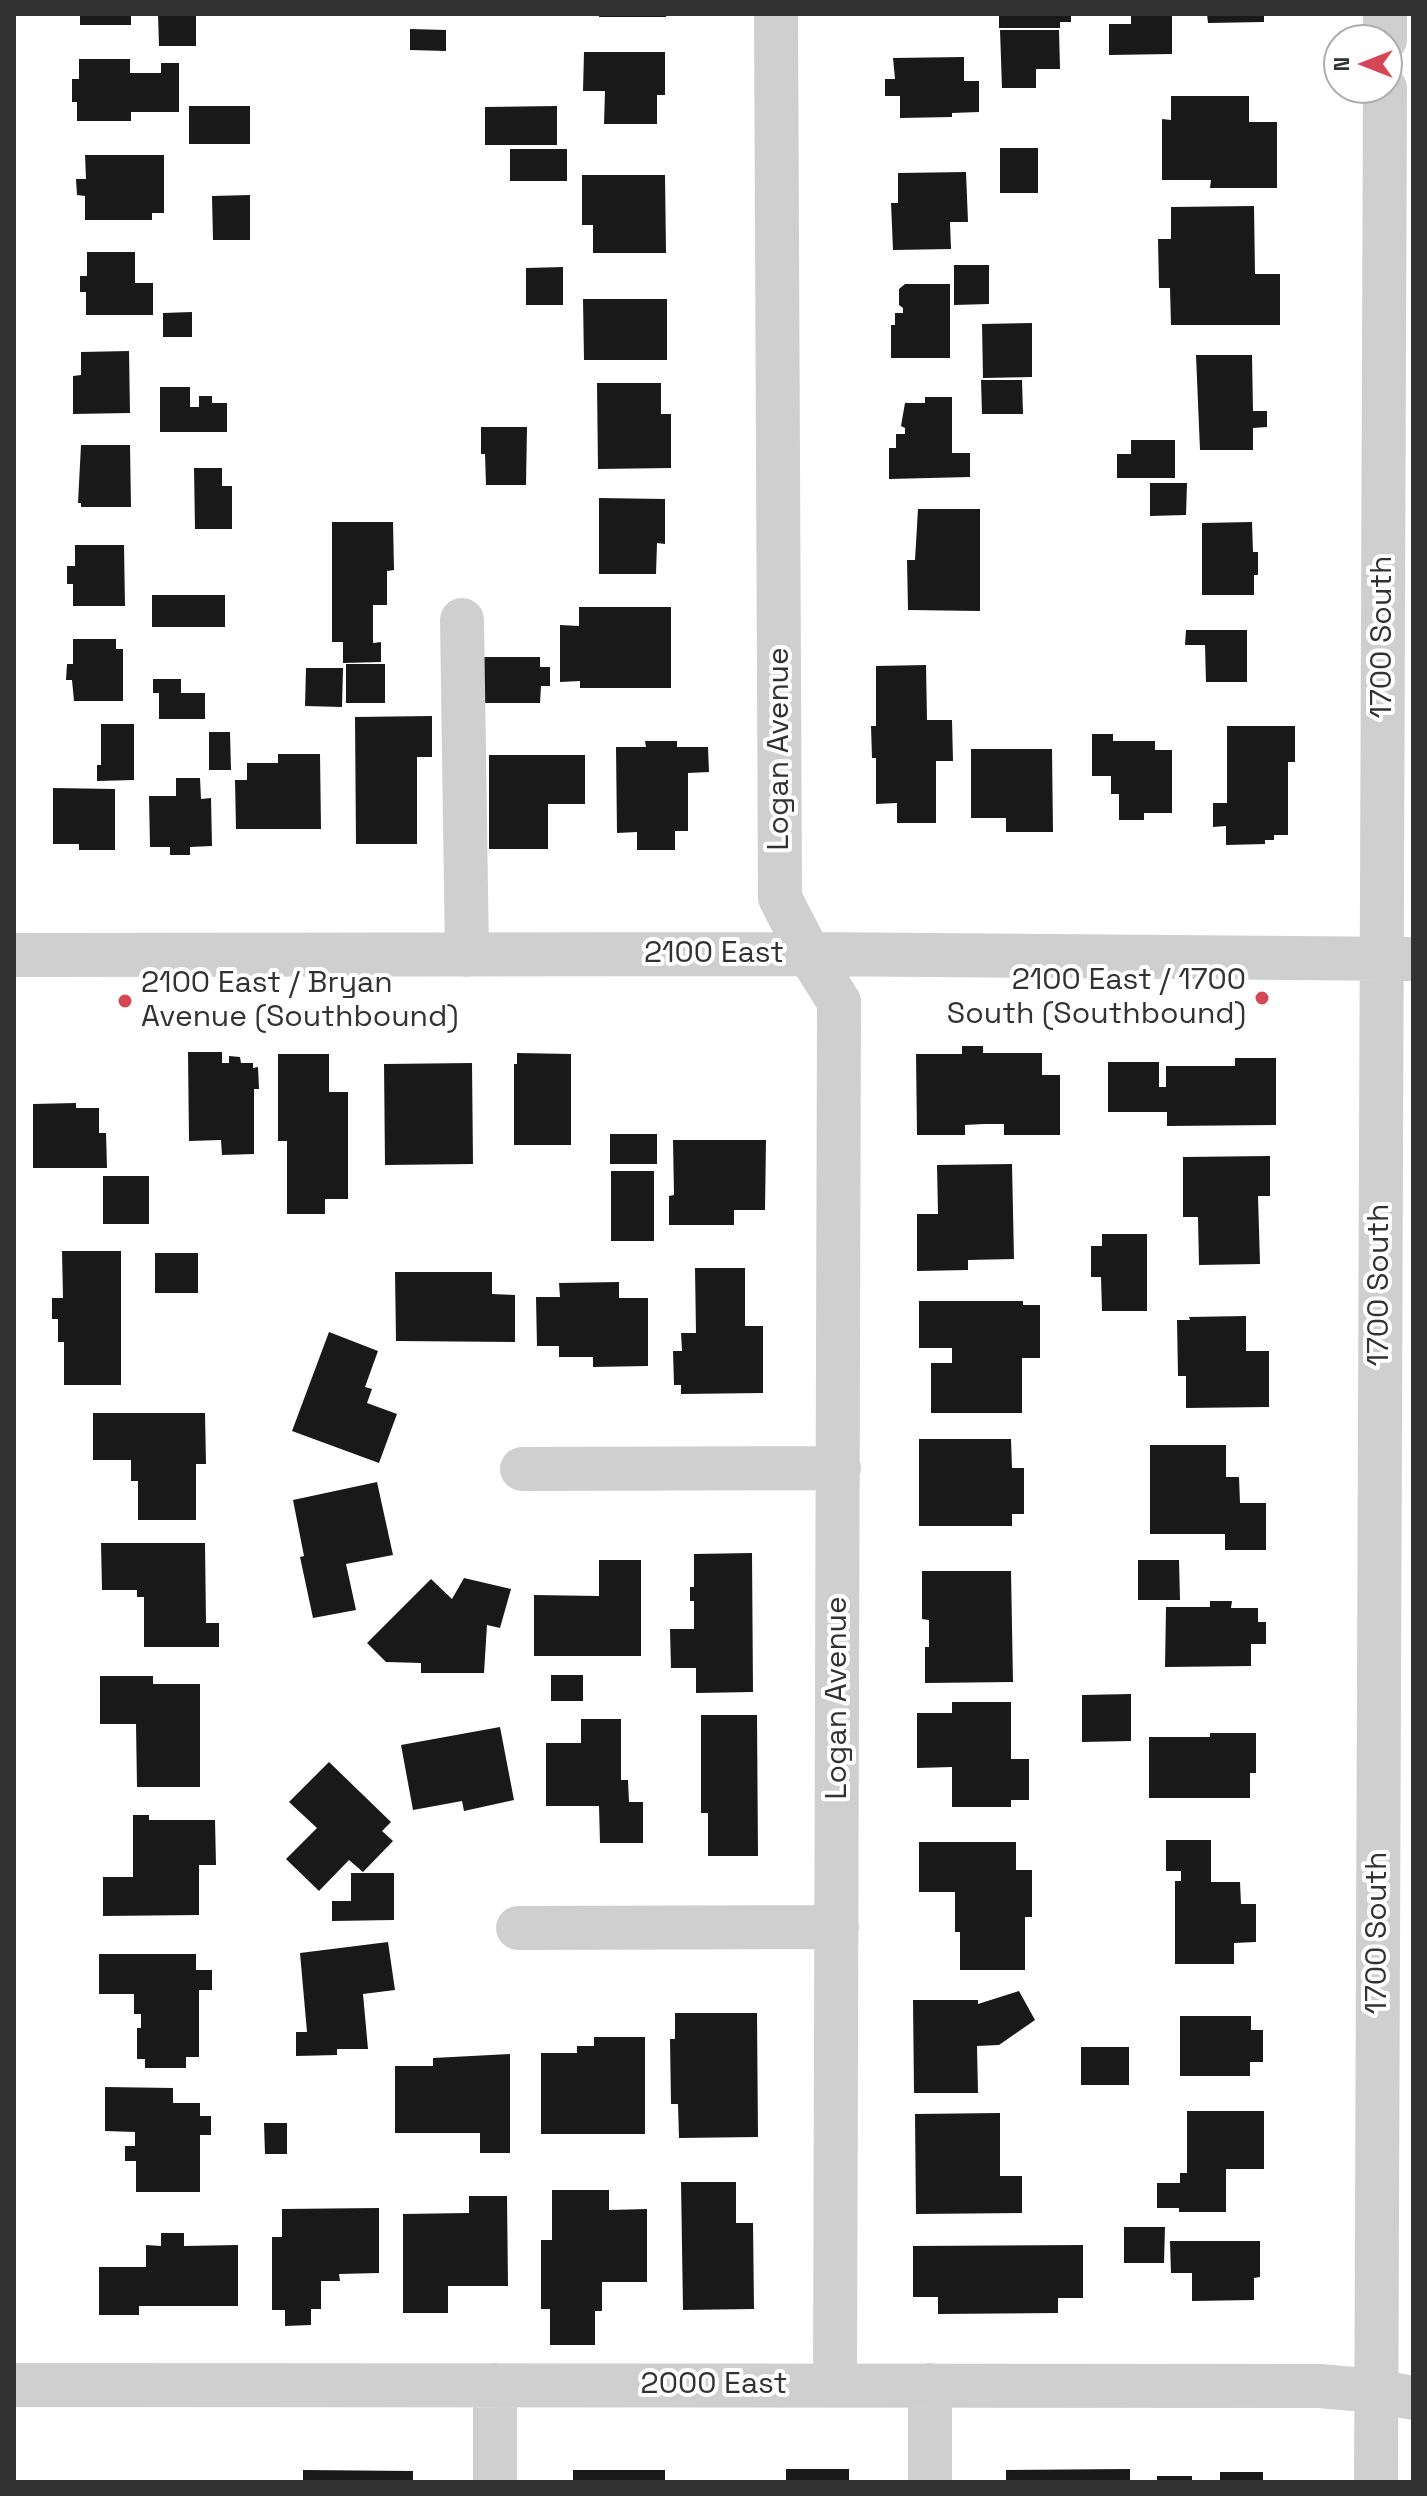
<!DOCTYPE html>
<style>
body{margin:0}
#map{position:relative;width:1427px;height:2496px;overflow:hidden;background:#fff;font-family:"Space Grotesk",sans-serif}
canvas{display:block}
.frame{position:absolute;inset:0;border:16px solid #323232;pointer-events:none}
.north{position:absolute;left:1323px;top:24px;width:80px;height:80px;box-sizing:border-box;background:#fff;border:2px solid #adadad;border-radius:50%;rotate:270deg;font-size:22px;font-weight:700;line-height:32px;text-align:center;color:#323232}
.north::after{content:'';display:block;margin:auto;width:28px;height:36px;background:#d64755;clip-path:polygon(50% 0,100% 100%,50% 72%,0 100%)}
</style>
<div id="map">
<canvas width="1427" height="2496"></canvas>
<div class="frame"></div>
<div class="north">N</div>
</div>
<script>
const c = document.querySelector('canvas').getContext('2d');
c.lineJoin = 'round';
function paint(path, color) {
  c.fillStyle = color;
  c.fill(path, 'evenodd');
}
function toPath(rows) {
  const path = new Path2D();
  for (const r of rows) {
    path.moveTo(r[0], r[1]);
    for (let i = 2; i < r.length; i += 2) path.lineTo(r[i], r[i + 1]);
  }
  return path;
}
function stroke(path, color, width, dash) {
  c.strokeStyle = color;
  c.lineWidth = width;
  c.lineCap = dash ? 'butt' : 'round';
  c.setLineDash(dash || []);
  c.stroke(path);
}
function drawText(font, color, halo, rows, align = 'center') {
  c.font = font + ' "Space Grotesk",sans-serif';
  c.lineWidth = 8;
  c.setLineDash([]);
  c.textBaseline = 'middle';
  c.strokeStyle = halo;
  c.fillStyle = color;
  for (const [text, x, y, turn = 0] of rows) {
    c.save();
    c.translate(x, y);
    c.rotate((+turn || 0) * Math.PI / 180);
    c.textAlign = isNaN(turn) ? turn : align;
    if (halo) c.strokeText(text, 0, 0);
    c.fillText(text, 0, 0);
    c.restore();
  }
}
paint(toPath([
 [80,14,131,14,131,25,80,25],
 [158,14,196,14,196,46,159,46],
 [599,14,666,14,666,17,599,17],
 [999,14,1071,14,1071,22,1060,22,1060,28,999,28],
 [1131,14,1172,14,1172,54,1109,55,1109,24,1131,24],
 [1207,14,1264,14,1264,22,1208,23],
 [410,29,446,30,446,51,410,50],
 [1000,30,1059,30,1060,69,1036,69,1036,88,1002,88],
 [584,52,665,52,665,95,657,95,657,124,604,124,605,91,583,91],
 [964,57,964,81,979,81,979,112,952,113,952,117,900,118,900,96,885,96,885,79,895,79,893,58],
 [79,59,130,59,130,73,161,73,161,63,179,63,179,112,131,112,131,121,77,121,77,102,72,102,72,79,79,79],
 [1171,96,1249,96,1249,122,1277,122,1277,188,1210,188,1211,180,1162,180,1162,119,1171,120],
 [189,106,250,106,250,144,189,144],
 [557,106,557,145,485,145,485,107],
 [1000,148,1038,148,1038,193,1000,193],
 [510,149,567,149,567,181,510,181],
 [85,155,164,155,164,213,152,213,152,220,85,220,85,196,77,195,76,179,86,179],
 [966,172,968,222,950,222,951,249,893,250,891,203,898,203,898,173],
 [582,175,665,175,666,253,593,253,593,225,582,225],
 [250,195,250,240,213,240,212,196],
 [1254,206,1255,274,1280,274,1280,325,1171,325,1170,288,1159,288,1158,239,1171,239,1171,207],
 [87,252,135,252,135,283,153,283,153,315,86,315,86,292,80,292,80,276,87,276],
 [954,265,989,265,989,304,954,305],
 [563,267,563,305,526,305,526,268],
 [905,284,950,284,950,358,891,358,891,325,895,325,895,313,903,313,903,308,899,305,899,289],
 [583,299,667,299,667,360,584,360],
 [192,312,192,337,163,337,163,313],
 [1032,323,1032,377,983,378,982,324],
 [129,351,130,413,73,414,73,376,81,375,81,352],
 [1196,355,1252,355,1253,411,1267,411,1267,427,1253,428,1253,450,1200,450],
 [981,380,1022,380,1023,414,982,414],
 [597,383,661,383,661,414,671,414,671,468,598,469],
 [160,387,190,387,190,407,199,407,199,396,212,396,212,403,227,403,227,432,160,432],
 [925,397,952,397,952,453,970,453,970,477,889,479,889,448,896,448,896,434,905,434,905,428,901,426,905,403,925,403],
 [481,427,527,427,526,485,486,485,485,454,481,454],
 [1131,440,1175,440,1175,478,1117,478,1117,454,1131,454],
 [81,445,130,445,131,507,81,507,81,503,78,503],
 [194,468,222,468,222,486,232,486,232,529,195,529],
 [1150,483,1187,483,1186,515,1150,516],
 [599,498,665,499,665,544,657,543,656,574,599,574],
 [918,509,980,509,980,611,908,610,907,560,915,560],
 [332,522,393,522,394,570,387,571,387,605,373,605,373,643,381,642,381,662,343,663,343,642,332,642],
 [1252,522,1253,552,1258,552,1258,575,1254,575,1254,595,1202,595,1202,523],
 [75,545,124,545,125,606,73,606,73,584,67,584,67,566,75,566],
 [152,595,225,595,225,627,152,627],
 [579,607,671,607,671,688,580,688,580,681,560,682,560,625,579,626],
 [1186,630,1247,630,1247,682,1206,682,1205,645,1185,645],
 [73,639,116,639,116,649,123,649,123,701,74,701,72,680,66,680,67,664,73,664],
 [484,657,540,657,540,667,550,667,550,686,541,686,540,703,484,703],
 [346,664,385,664,385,703,346,703],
 [926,665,927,720,952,720,953,761,936,761,936,823,897,823,897,803,876,804,876,758,872,758,871,726,876,726,876,666],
 [306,668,343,668,342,707,305,706],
 [153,679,181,679,181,693,205,693,205,719,159,719,159,693,153,693],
 [432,716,432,757,417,757,417,844,356,844,355,717],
 [101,724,134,724,134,780,97,781,97,765,101,765],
 [1227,726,1295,726,1295,762,1288,762,1288,835,1274,835,1274,840,1265,840,1265,844,1226,845,1226,826,1213,827,1213,803,1227,803],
 [209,732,230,732,231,770,209,770],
 [1092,734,1113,734,1113,741,1155,741,1155,750,1172,750,1172,813,1144,813,1144,820,1119,820,1119,794,1111,794,1111,776,1092,776],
 [645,741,677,741,677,747,708,747,709,772,688,773,688,831,675,831,675,850,637,850,637,832,617,833,616,747,646,747],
 [971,749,1052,749,1053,832,1006,832,1006,818,971,818],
 [278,754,320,754,321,829,236,829,235,780,247,780,247,763,278,763],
 [489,755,585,755,585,804,548,804,548,849,489,849],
 [176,778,200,778,201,799,211,798,212,846,190,847,190,855,170,855,170,847,150,847,149,796,176,796],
 [53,788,115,789,115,850,79,850,79,844,53,844],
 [962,1046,983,1046,983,1053,1042,1053,1042,1075,1060,1075,1060,1135,1004,1135,1004,1124,984,1124,965,1125,965,1135,917,1135,916,1054,962,1054],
 [188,1052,222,1052,222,1063,229,1063,229,1056,240,1057,241,1063,253,1063,253,1068,258,1067,259,1089,254,1089,254,1154,222,1155,221,1140,189,1141],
 [517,1053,571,1054,571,1145,514,1145,514,1064,517,1064],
 [278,1054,329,1054,329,1092,348,1092,348,1199,325,1199,325,1214,287,1214,287,1141,278,1141],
 [1235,1058,1276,1058,1276,1125,1167,1126,1167,1112,1108,1112,1108,1062,1159,1062,1159,1087,1166,1087,1166,1066,1235,1066],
 [472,1063,473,1164,385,1165,384,1064],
 [76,1103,76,1108,99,1108,99,1133,106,1133,107,1168,33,1168,33,1104],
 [610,1134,657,1134,657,1164,610,1164],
 [673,1140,766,1140,765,1210,734,1210,734,1225,669,1225,669,1196,674,1195],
 [1270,1156,1270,1196,1258,1196,1260,1264,1199,1265,1198,1217,1183,1217,1183,1157],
 [1012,1164,1014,1259,968,1260,968,1270,917,1271,917,1214,938,1214,937,1165],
 [611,1171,654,1171,654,1241,611,1241],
 [103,1176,149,1176,149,1224,103,1224],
 [1102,1234,1147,1234,1147,1311,1102,1311,1101,1277,1091,1277,1091,1246,1102,1246],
 [62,1251,121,1251,121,1385,64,1385,64,1342,58,1342,58,1319,52,1319,52,1298,63,1298],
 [155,1253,198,1253,198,1293,155,1293],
 [695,1268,745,1268,745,1326,763,1326,763,1393,681,1394,681,1385,674,1385,673,1351,682,1351,681,1333,696,1333],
 [395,1272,492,1272,492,1294,515,1295,515,1342,396,1341],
 [619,1282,619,1298,648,1298,648,1366,593,1367,593,1357,559,1357,559,1346,537,1346,536,1297,560,1297,559,1283],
 [919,1301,1023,1301,1023,1305,1040,1305,1040,1358,1022,1358,1022,1413,931,1413,931,1363,952,1363,952,1348,919,1348],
 [1246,1316,1246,1351,1269,1351,1269,1407,1186,1408,1186,1376,1178,1376,1177,1320,1190,1320,1189,1317],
 [329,1332,378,1351,365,1387,372,1389,367,1403,397,1414,379,1463,292,1431],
 [93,1413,205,1413,206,1464,196,1464,196,1520,138,1520,138,1481,131,1481,131,1460,93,1460],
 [919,1439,1011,1439,1012,1468,1024,1468,1024,1514,1012,1514,1012,1526,919,1526],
 [1150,1445,1226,1445,1226,1477,1239,1477,1240,1503,1266,1503,1266,1550,1225,1550,1225,1534,1150,1534],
 [377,1482,393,1555,346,1564,356,1610,313,1618,300,1557,304,1556,293,1500],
 [101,1543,205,1543,206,1623,219,1623,219,1647,144,1647,144,1597,137,1597,137,1590,102,1590],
 [752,1553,753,1692,696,1693,696,1668,671,1668,670,1629,694,1629,694,1601,690,1601,690,1587,694,1587,694,1554],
 [599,1560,641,1560,641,1656,534,1656,534,1595,599,1596],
 [1138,1560,1179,1560,1180,1600,1138,1600],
 [922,1571,1011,1571,1013,1682,925,1683,925,1647,929,1647,929,1620,922,1619],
 [464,1578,511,1589,500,1628,487,1625,484,1673,421,1673,421,1663,386,1662,367,1643,431,1579,452,1599],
 [1210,1601,1232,1601,1231,1608,1258,1608,1258,1622,1266,1622,1266,1644,1251,1644,1251,1666,1165,1667,1166,1607,1210,1607],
 [551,1675,583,1675,583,1701,551,1701],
 [100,1676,153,1676,153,1684,200,1684,200,1787,137,1787,136,1724,100,1724],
 [1131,1694,1131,1741,1082,1742,1082,1695],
 [952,1702,1011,1702,1011,1759,1029,1759,1029,1800,1011,1800,1011,1807,952,1807,952,1767,917,1768,917,1713,952,1713],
 [701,1715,757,1715,758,1856,708,1856,708,1813,701,1813],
 [581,1719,621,1719,621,1780,628,1780,629,1802,643,1802,643,1843,600,1843,599,1806,546,1806,546,1743,581,1743],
 [500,1727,514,1800,464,1811,462,1801,413,1810,401,1745],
 [1210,1733,1256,1733,1256,1773,1250,1773,1250,1798,1149,1798,1149,1737,1210,1737],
 [329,1762,391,1822,382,1831,393,1841,363,1872,349,1860,319,1891,286,1859,317,1828,289,1802],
 [133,1815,149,1815,149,1820,215,1820,216,1865,199,1865,199,1915,103,1916,103,1877,133,1877],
 [1166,1840,1211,1840,1211,1882,1240,1882,1241,1904,1256,1904,1256,1942,1234,1943,1234,1964,1175,1964,1175,1881,1181,1881,1181,1871,1166,1871],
 [919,1842,1016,1842,1016,1870,1032,1870,1032,1917,1025,1917,1025,1970,960,1970,960,1932,955,1932,955,1892,919,1892],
 [351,1873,394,1873,394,1920,332,1921,332,1901,351,1901],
 [388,1942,395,1990,363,1994,368,2049,337,2049,337,2055,296,2056,296,2032,307,2032,300,1953],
 [99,1954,196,1954,196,1970,212,1970,212,1990,199,1990,199,2057,186,2057,186,2068,145,2068,145,2059,137,2059,137,2028,141,2028,141,2014,134,2014,134,1994,99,1994],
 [1019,1991,1035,2020,999,2045,977,2046,978,2093,914,2093,913,2000,978,2000,978,2004],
 [675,2013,757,2013,758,2137,679,2138,678,2104,671,2104,670,2039,675,2039],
 [1180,2016,1251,2016,1251,2030,1263,2030,1263,2062,1250,2062,1250,2076,1180,2076],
 [594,2037,645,2037,645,2134,541,2134,541,2053,577,2053,577,2046,594,2046],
 [1081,2047,1129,2047,1129,2085,1081,2085],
 [510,2054,510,2153,480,2153,480,2133,395,2133,395,2066,433,2066,433,2058],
 [105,2087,173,2088,173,2103,200,2103,200,2116,211,2116,211,2135,200,2135,200,2192,136,2192,136,2161,125,2161,125,2146,135,2146,135,2132,105,2131],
 [1187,2111,1264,2111,1264,2169,1226,2169,1226,2212,1179,2212,1179,2208,1157,2208,1157,2183,1180,2183,1180,2173,1187,2173],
 [1000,2113,1000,2176,1022,2176,1022,2213,916,2214,915,2114],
 [264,2123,287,2123,287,2154,265,2154],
 [681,2182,736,2182,736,2223,753,2223,754,2309,683,2310],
 [552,2190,609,2190,609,2210,647,2209,647,2282,602,2282,602,2311,595,2311,595,2345,550,2345,550,2309,541,2309,541,2240,552,2240],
 [469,2196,507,2196,508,2286,448,2286,448,2313,403,2313,403,2214,469,2213],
 [379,2208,379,2273,339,2274,340,2281,321,2281,321,2309,311,2309,311,2325,285,2326,285,2310,272,2310,272,2237,282,2237,282,2209],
 [1124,2227,1165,2227,1164,2263,1124,2263],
 [161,2233,184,2233,184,2246,238,2245,238,2306,139,2306,139,2315,99,2315,99,2267,146,2267,146,2245,161,2246],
 [1170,2241,1260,2241,1260,2277,1254,2278,1254,2300,1192,2301,1192,2273,1171,2273],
 [1083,2245,1083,2298,1058,2298,1058,2313,938,2314,938,2297,913,2297,913,2246],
 [786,2469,849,2469,849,2482,786,2482],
 [1130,2469,1130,2482,1006,2482,1006,2470],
 [303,2470,413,2471,413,2482,303,2482],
 [573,2470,665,2470,665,2482,573,2482],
 [1220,2472,1263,2472,1263,2482,1220,2482],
 [1157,2476,1192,2476,1192,2482,1157,2482]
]), '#191919');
stroke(toPath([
 [776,14,780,898,809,954,839,1002,835,2385],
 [1385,40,1385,14],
 [462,620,467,955],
 [14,955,809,954,1413,959],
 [522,1469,839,1468],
 [518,1928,837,1927],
 [14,2385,1319,2386,1377,2391,1413,2398],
 [495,2482,495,2385],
 [930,2482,930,2385],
 [1376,2482,1385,88]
]), '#cfcfcf', 44);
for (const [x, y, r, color] of [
 [1262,998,8,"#d64755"],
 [125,1001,8,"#d64755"]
]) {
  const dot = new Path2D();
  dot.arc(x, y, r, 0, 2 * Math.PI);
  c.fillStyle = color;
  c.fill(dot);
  stroke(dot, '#fff', 3);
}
drawText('30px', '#323232', '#fff', [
 ["1700 South",1383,637,-90],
 ["Logan Avenue",780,749,-90],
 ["2100 East",714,954],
 ["1700 South",1380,1285,-90],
 ["Logan Avenue",838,1698,-90],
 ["1700 South",1378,1933,-90],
 ["2000 East",714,2385]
]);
drawText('30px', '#323232', '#fff', [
 ["2100 East / 1700",1246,981],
 ["South (Southbound)",1246,1015],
 ["2100 East / Bryan",141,984,"left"],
 ["Avenue (Southbound)",141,1018,"left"]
], 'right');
</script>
